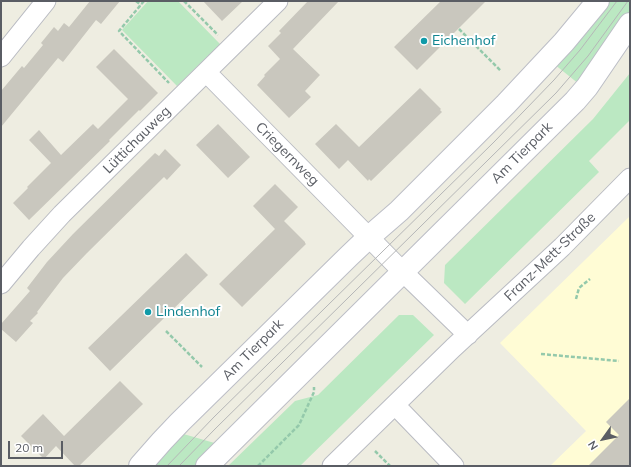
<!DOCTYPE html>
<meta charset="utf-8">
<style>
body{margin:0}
#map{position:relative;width:631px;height:467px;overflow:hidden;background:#eeede1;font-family:Mulish,sans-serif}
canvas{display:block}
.frame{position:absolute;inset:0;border:2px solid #5a5d64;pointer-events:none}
.north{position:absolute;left:583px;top:419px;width:40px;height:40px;-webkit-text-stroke:3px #fff;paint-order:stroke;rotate:237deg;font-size:11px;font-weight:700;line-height:16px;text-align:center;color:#5a5d64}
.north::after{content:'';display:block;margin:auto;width:14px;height:18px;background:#5a5d64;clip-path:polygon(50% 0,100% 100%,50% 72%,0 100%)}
.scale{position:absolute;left:8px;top:441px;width:55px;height:18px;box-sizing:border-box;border:2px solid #5a5d64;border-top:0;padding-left:5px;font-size:12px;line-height:14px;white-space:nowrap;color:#5a5d64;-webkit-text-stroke:3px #fff;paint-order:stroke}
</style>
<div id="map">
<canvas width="631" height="467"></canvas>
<div class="frame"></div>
<div class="north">N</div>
<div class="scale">20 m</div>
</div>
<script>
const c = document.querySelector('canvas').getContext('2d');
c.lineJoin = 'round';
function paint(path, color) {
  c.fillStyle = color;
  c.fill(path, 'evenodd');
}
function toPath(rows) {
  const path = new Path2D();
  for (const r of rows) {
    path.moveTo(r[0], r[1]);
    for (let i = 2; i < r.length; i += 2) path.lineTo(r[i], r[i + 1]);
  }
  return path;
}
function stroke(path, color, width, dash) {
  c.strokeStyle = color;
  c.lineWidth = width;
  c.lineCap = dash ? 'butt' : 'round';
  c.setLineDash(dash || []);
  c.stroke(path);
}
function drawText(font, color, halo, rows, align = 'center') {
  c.font = font + ' Mulish,sans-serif';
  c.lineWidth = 4;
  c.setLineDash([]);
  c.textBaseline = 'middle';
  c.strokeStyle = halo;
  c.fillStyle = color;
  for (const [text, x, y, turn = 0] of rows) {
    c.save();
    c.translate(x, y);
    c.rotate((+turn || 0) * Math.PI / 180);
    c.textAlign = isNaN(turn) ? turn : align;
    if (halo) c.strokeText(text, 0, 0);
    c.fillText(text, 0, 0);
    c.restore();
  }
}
paint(toPath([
 [630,216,630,466,550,466,586,431,500,343]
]), '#fffcd5');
paint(toPath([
 [148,1,178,1,220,44,177,86,122,30],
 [608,1,630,1,630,12,579,84,554,64],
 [630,73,630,120,589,161,599,172,465,304,444,283,445,265,593,119],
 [399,315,413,315,434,335,300,466,228,466,295,401,318,395],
 [180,433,218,444,196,466,152,466]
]), '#bbe8c2');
paint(toPath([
 [90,1,120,1,101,24,96,20,63,62,58,58,1,127,1,91,22,66,24,68,43,45,41,43,54,27,58,31,64,23,69,27],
 [203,1,243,1,222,21],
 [308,1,339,1,293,49,320,75,305,91,311,97,289,118,257,85,265,76,264,75,280,59,268,46,281,33,279,31],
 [441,1,486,1,417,70,394,47],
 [114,49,158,93,140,111,139,110,109,140,110,141,29,220,13,203,28,188,27,187,51,163,29,140,39,130,61,155,93,124,98,129,128,99,96,67],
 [420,88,441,109,440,110,442,112,371,181,369,179,368,181,348,160,339,169,315,144,336,124,359,147],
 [218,124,250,157,228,178,196,145],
 [165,149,181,165,167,180,164,177,87,253,63,278,37,312,38,313,30,321,33,323,16,342,1,329,1,324,30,291,27,288,47,262,73,234,155,153,159,156],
 [275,184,298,207,284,221,305,242,305,243,306,244,242,307,219,284,275,229,253,206],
 [186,253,208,275,110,371,88,348],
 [120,381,143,404,79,466,75,466,56,446,44,459,21,436,43,414,64,436],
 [630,398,630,466,588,466,619,435,606,422]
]), '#c9c7be');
const street = toPath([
 [1,57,46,1],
 [206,72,403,272,468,335],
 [1,284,31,248,62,214,278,1],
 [395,405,454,466],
 [332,466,453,348,562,247,630,178]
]);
const secondary = toPath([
 [140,466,162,441,180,422,349,256,369,237,399,211,506,104,564,42,598,1],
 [207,466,575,101,587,87,630,24]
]);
stroke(street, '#b9bbc2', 21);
stroke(secondary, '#bcbec6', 24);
stroke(toPath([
 [136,1,141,5],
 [144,1,119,31,169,83],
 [184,1,218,35],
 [459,29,501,71],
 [576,299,579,288,590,279],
 [166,331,202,367],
 [541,354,619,361],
 [375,451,390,466],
 [258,466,299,425,314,392,314,387]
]), '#94c9ab', 2.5, [4, 2]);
stroke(street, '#fff', 19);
stroke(secondary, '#fff', 22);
stroke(toPath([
 [167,466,214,417,494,142,554,80,580,50,617,1],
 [179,466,215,429,556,93,588,56,628,1]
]), '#b5b6b7', 1);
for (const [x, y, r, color] of [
 [424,41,4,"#0f9aa8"],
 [148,312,4,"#0f9aa8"]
]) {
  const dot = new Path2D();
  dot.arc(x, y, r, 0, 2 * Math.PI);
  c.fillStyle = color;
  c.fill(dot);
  stroke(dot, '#fff', 1.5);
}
drawText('14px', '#0d838f', '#fff', [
 ["Eichenhof",432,41],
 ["Lindenhof",156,312]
], 'left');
drawText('14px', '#5a5d64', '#fff', [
 ["Lüttichauweg",137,140,-45],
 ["Am Tierpark",522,153,-45],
 ["Criegernweg",287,154,45],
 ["Franz-Mett-Straße",550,257,-44],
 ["Am Tierpark",253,350,-45]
]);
</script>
